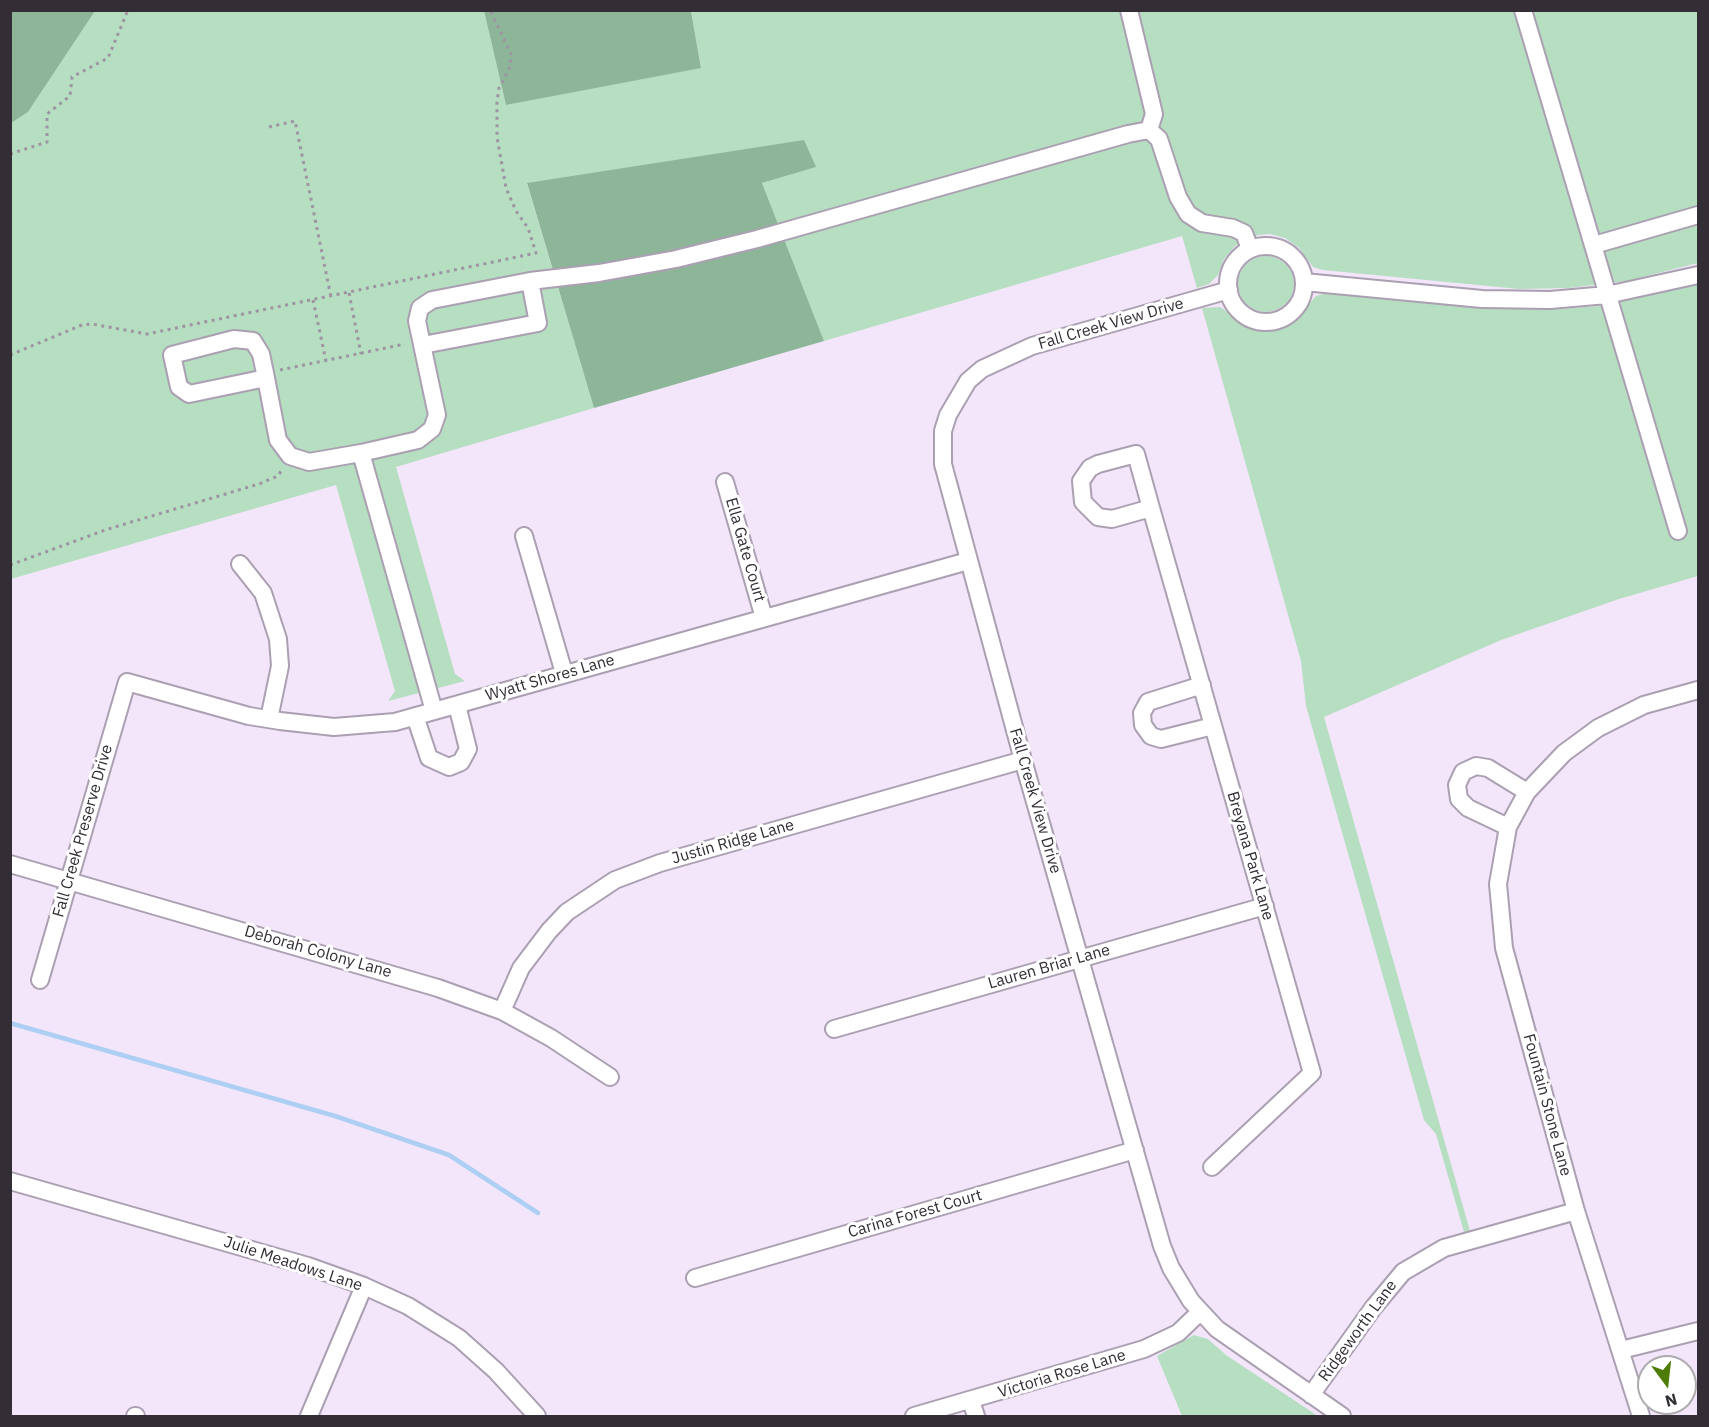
<!DOCTYPE html>
<style>
body{margin:0}
#map{position:relative;width:1709px;height:1427px;overflow:hidden;background:#f3e6fa;font-family:"IBM Plex Sans",sans-serif}
canvas{display:block}
.frame{position:absolute;inset:0;border:12px solid #332e35;pointer-events:none}
.north{position:absolute;left:1637px;top:1355px;width:60px;height:60px;box-sizing:border-box;background:#fff;border:2px solid #adabae;border-radius:50%;rotate:165deg;font-size:16px;font-weight:700;line-height:24px;text-align:center;color:#332e35}
.north::after{content:'';display:block;margin:auto;width:21px;height:27px;background:#4d7c07;clip-path:polygon(50% 0,100% 100%,50% 72%,0 100%)}
</style>
<div id="map">
<canvas width="1709" height="1427"></canvas>
<div class="frame"></div>
<div class="north">N</div>
</div>
<script>
const c = document.querySelector('canvas').getContext('2d');
c.lineJoin = 'round';
function paint(path, color) {
  c.fillStyle = color;
  c.fill(path, 'evenodd');
}
function toPath(rows) {
  const path = new Path2D();
  for (const r of rows) {
    if (r.length === 3) {
      path.moveTo(r[0] + r[2], r[1]);
      path.arc(r[0], r[1], r[2], 0, 2 * Math.PI);
      continue;
    }
    path.moveTo(r[0], r[1]);
    for (let i = 2; i < r.length; i += 2) path.lineTo(r[i], r[i + 1]);
  }
  return path;
}
function stroke(path, color, width, dash) {
  c.strokeStyle = color;
  c.lineWidth = width;
  c.lineCap = dash ? 'butt' : 'round';
  c.setLineDash(dash || []);
  c.stroke(path);
}
function drawText(font, color, halo, rows, align = 'center') {
  c.font = font + ' "IBM Plex Sans",sans-serif';
  c.lineWidth = 6;
  c.setLineDash([]);
  c.textBaseline = 'middle';
  c.strokeStyle = halo;
  c.fillStyle = color;
  for (const [text, x, y, turn = 0] of rows) {
    c.save();
    c.translate(x, y);
    c.rotate((+turn || 0) * Math.PI / 180);
    c.textAlign = isNaN(turn) ? turn : align;
    if (halo) c.strokeText(text, 0, 0);
    c.fillText(text, 0, 0);
    c.restore();
  }
}
paint(toPath([
 [95,11,484,11,506,105,701,67,691,11,1698,11,1698,263,1627,281,1569,288,1519,289,1323,270,1313,267,1299,248,1285,238,1270,234,1258,235,1235,246,1224,259,1218,275,1209,284,1197,288,1182,236,824,341,762,183,815,167,527,184,594,408,396,467,455,674,465,681,388,701,395,691,336,485,11,579,10,123,28,112],
 [1266,284,28],
 [1698,284,1698,576,1619,599,1501,640,1324,717,1470,1231,1464,1232,1436,1134,1424,1120,1306,706,1301,661,1202,308,1220,307,1246,325,1260,330,1274,330,1294,322,1316,296,1331,292,1469,306,1559,309,1600,306],
 [1194,1335,1208,1339,1226,1355,1318,1416,1182,1416,1157,1356]
]), '#b6dec1');
paint(toPath([
 [11,10,95,11,28,112,11,123],
 [484,11,691,11,701,68,506,105],
 [804,140,816,167,762,183,824,341,594,408,527,183]
]), '#8db698');
stroke(toPath([
 [10,1023,335,1116,449,1155,538,1213]
]), '#adcff3', 4.5);
const minor = toPath([
 [1129,10,1154,114,1149,130],
 [1523,10,1678,531],
 [1594,245,1698,215],
 [1266,284,38],
 [530,281,599,273,676,259,757,239,1128,134,1149,130,1159,139,1178,197,1188,214,1202,223,1233,228,1244,233,1250,249],
 [1304,282,1482,299,1550,300,1607,295,1698,275],
 [1229,290,1032,346,982,369,968,381,948,415,943,431,943,464,1023,760,1162,1246,1171,1268,1191,1301,1217,1329,1342,1416],
 [423,345,538,323,530,281,432,300,420,308,417,321,437,415,432,429,418,440,361,453,434,711],
 [266,378,189,394,179,387,172,355,234,339,253,341,261,354,265,373,278,440,290,456,309,462,361,453],
 [725,482,764,618],
 [1151,508,1136,454,1098,464,1090,468,1081,481,1083,502,1098,517,1112,519,1151,508,1312,1073,1212,1167],
 [524,536,564,673],
 [240,564,263,593,278,639,280,666,269,719],
 [1202,685,1148,702,1142,713,1143,725,1151,736,1161,739,1213,726],
 [415,716,429,758,449,767,461,762,468,749,457,705],
 [1508,827,1468,808,1459,799,1457,785,1463,772,1476,766,1488,768,1527,792],
 [10,864,438,988,502,1011,551,1038,610,1077],
 [40,980,127,682,249,716,280,721,334,727,395,722,968,561],
 [502,1011,521,968,549,931,567,912,615,880,660,863,1023,760],
 [834,1029,1265,906],
 [10,1181,308,1266,364,1286,408,1306,459,1338,496,1371,537,1416],
 [695,1278,1135,1150],
 [1621,1350,1698,1331],
 [1311,1395,1373,1308,1403,1272,1444,1248,1576,1211],
 [971,1401,976,1416],
 [135,1416,136,1416],
 [309,1416,364,1286],
 [914,1416,1144,1349,1178,1333,1200,1312],
 [1641,1416,1576,1211,1504,948,1498,884,1508,827,1527,792,1564,753,1598,728,1644,705,1698,690]
]);
stroke(minor, '#ab9fb2', 20);
stroke(toPath([
 [269,127,295,121,331,297],
 [10,154,47,142,47,114,70,96,72,77,108,58,128,10],
 [349,293,361,354],
 [313,300,326,361],
 [10,355,82,325,92,324,147,334,536,253,528,228,516,211,506,188,497,137,497,101,499,88,510,67,511,54,490,10],
 [280,370,405,344],
 [10,565,108,529,259,484,278,476,283,468]
]), '#9e94a2', 3, [3, 4.5]);
stroke(minor, '#fff', 16);
drawText('16px', '#332e35', '#fff', [
 ["Fall Creek View Drive",1111,324,-16],
 ["Ella Gate Court",745,550,74],
 ["Wyatt Shores Lane",550,678,-16],
 ["Fall Creek View Drive",1035,801,74],
 ["Fall Creek Preserve Drive",83,831,-74],
 ["Justin Ridge Lane",733,842,-16],
 ["Breyana Park Lane",1250,856,74],
 ["Deborah Colony Lane",318,952,16],
 ["Lauren Briar Lane",1049,967,-16],
 ["Fountain Stone Lane",1547,1105,75],
 ["Carina Forest Court",915,1214,-16],
 ["Julie Meadows Lane",293,1264,18],
 ["Ridgeworth Lane",1358,1331,-54],
 ["Victoria Rose Lane",1062,1374,-17]
]);
</script>
